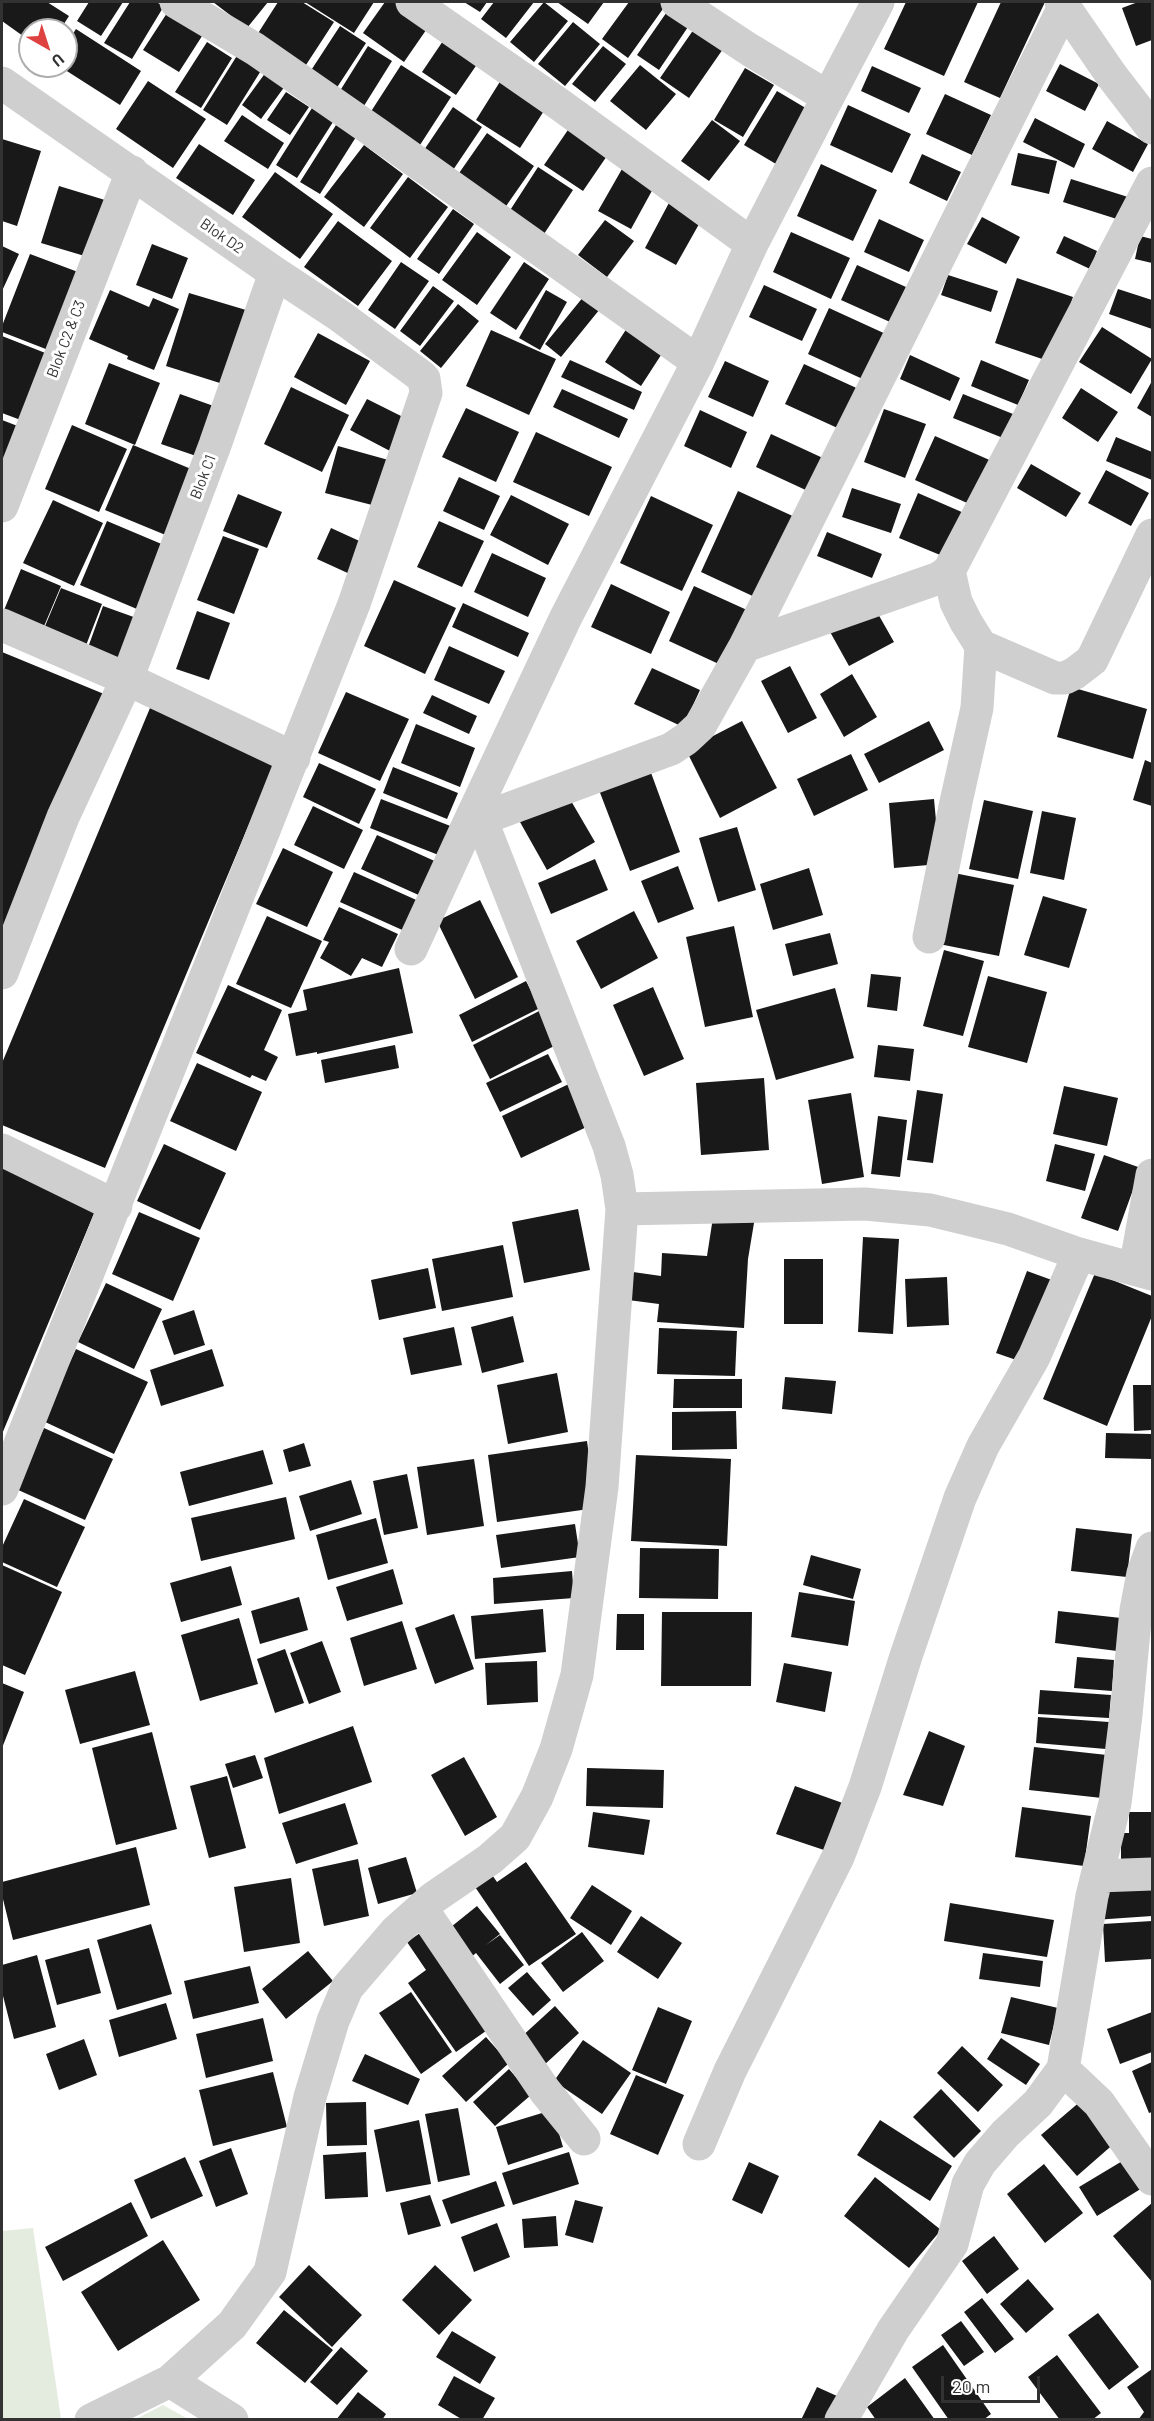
<!DOCTYPE html>
<style>
body{margin:0}
#map{position:relative;width:1154px;height:2421px;overflow:hidden;background:#fff;font-family:Barlow,sans-serif}
canvas{display:block}
.frame{position:absolute;inset:0;border:3px solid #323232;pointer-events:none}
.north{position:absolute;left:18px;top:18px;width:60px;height:60px;box-sizing:border-box;background:#fff;border:2px solid #adadad;border-radius:50%;rotate:141deg;font-size:16px;font-weight:700;line-height:24px;text-align:center;color:#323232}
.north::after{content:'';display:block;margin:auto;width:21px;height:27px;background:#dd4240;clip-path:polygon(50% 0,100% 100%,50% 72%,0 100%)}
.scale{position:absolute;left:941px;top:2376px;width:99px;height:27px;box-sizing:border-box;border:3px solid #323232;border-top:0;padding-left:8px;font-size:18px;line-height:21px;white-space:nowrap;color:#323232;-webkit-text-stroke:4px #fff;paint-order:stroke}
</style>
<div id="map">
<canvas width="1154" height="2421"></canvas>
<div class="frame"></div>
<div class="north">U</div>
<div class="scale">20 m</div>
</div>
<script>
const c = document.querySelector('canvas').getContext('2d');
c.lineJoin = 'round';
function paint(path, color) {
  c.fillStyle = color;
  c.fill(path, 'evenodd');
}
function toPath(rows) {
  const path = new Path2D();
  for (const r of rows) {
    path.moveTo(r[0], r[1]);
    for (let i = 2; i < r.length; i += 2) path.lineTo(r[i], r[i + 1]);
  }
  return path;
}
function stroke(path, color, width, dash) {
  c.strokeStyle = color;
  c.lineWidth = width;
  c.lineCap = dash ? 'butt' : 'round';
  c.setLineDash(dash || []);
  c.stroke(path);
}
function drawText(font, color, halo, rows, align = 'center') {
  c.font = font + ' Barlow,sans-serif';
  c.lineWidth = 6;
  c.setLineDash([]);
  c.textBaseline = 'middle';
  c.strokeStyle = halo;
  c.fillStyle = color;
  for (const [text, x, y, turn = 0] of rows) {
    c.save();
    c.translate(x, y);
    c.rotate((+turn || 0) * Math.PI / 180);
    c.textAlign = isNaN(turn) ? turn : align;
    if (halo) c.strokeText(text, 0, 0);
    c.fillText(text, 0, 0);
    c.restore();
  }
}
paint(toPath([
 [33,2228,61,2419,2,2419,2,2231],
 [163,2405,188,2419,136,2419]
]), '#e4ebdf');
paint(toPath([
 [2,2,47,2,69,16,60,30,30,30,30,41,2,21],
 [89,2,123,2,101,36,77,21],
 [130,2,156,2,164,6,132,59,104,43],
 [213,2,268,2,247,28],
 [278,2,302,2,334,22,304,68,255,38],
 [305,2,374,2,354,33],
 [385,2,407,2,433,20,404,62,363,33],
 [464,2,487,2,480,12],
 [494,2,534,2,506,38,481,19],
 [544,2,568,21,534,62,510,42],
 [557,2,604,2,588,24],
 [629,2,659,2,665,6,628,58,602,39],
 [906,2,978,2,944,76,884,49],
 [1001,2,1045,2,1000,98,964,82],
 [1138,2,1152,2,1152,40,1136,46,1122,8],
 [671,6,692,21,659,70,637,55],
 [169,10,204,33,179,72,143,50],
 [573,22,600,44,565,86,538,64],
 [340,26,366,43,334,92,308,75],
 [76,29,141,71,120,105,59,66,66,66,66,44],
 [694,29,723,49,689,98,660,78],
 [447,35,482,57,456,95,422,72],
 [207,42,232,58,201,108,175,92],
 [368,46,392,61,362,109,338,94],
 [603,46,626,64,595,102,572,84],
 [238,54,262,69,227,125,203,110],
 [1060,64,1099,84,1085,111,1046,91],
 [401,65,451,97,420,145,370,113],
 [640,65,676,94,646,130,610,101],
 [872,66,921,88,909,113,861,91],
 [745,68,774,85,743,137,714,120],
 [266,72,285,86,261,119,242,105],
 [506,72,551,100,520,148,476,120],
 [148,81,206,119,173,168,116,129],
 [777,91,814,113,781,167,744,145],
 [286,92,309,107,290,135,267,120],
 [945,94,991,115,972,155,926,134],
 [848,105,911,134,892,173,830,145],
 [453,107,482,127,451,173,422,153],
 [312,108,333,122,297,178,276,165],
 [242,115,284,143,268,169,224,141],
 [1035,118,1085,144,1074,168,1023,142],
 [712,120,740,141,709,181,681,161],
 [1107,121,1148,144,1133,172,1092,149],
 [572,124,611,150,583,191,544,165],
 [336,125,356,137,320,194,300,182],
 [487,133,534,166,504,209,457,176],
 [2,139,41,151,17,226,2,221],
 [199,144,255,180,233,215,176,178],
 [364,145,403,174,364,227,324,197],
 [1018,153,1057,161,1049,194,1011,185],
 [922,154,961,172,947,201,909,183],
 [821,164,877,190,853,241,797,216],
 [538,167,573,190,542,237,507,215],
 [622,169,654,187,631,229,598,211],
 [275,172,333,214,300,259,242,217],
 [408,177,448,207,410,258,370,228],
 [1071,179,1128,197,1120,220,1063,202],
 [59,186,105,200,88,257,41,243],
 [671,199,703,217,676,265,645,248],
 [453,209,474,224,439,274,417,259],
 [982,217,1020,237,1006,264,967,244],
 [879,219,924,240,909,272,864,252],
 [605,220,634,241,607,277,578,255],
 [338,221,392,261,358,306,304,267],
 [477,232,511,257,477,305,442,280],
 [791,232,850,258,831,299,773,272],
 [1064,236,1097,251,1090,269,1056,253],
 [1140,236,1152,239,1152,263,1135,259],
 [152,244,188,258,172,299,136,285],
 [2,246,19,254,2,291],
 [30,254,86,275,56,353,2,332,2,326],
 [401,262,429,281,395,329,368,310],
 [524,262,549,279,516,330,490,313],
 [857,265,906,287,890,322,841,300],
 [948,275,998,291,991,312,941,295],
 [1017,278,1073,297,1051,362,995,343],
 [764,285,817,309,802,341,749,317],
 [433,286,454,301,420,346,400,331],
 [1118,289,1152,300,1152,329,1109,314],
 [110,290,149,307,153,298,179,309,154,370,127,359,128,356,89,339],
 [546,290,567,302,540,350,519,338],
 [588,291,604,304,561,357,545,344],
 [189,293,246,310,223,384,166,366],
 [458,304,479,321,441,368,420,351],
 [829,308,888,335,867,381,808,354],
 [1102,327,1152,359,1131,394,1079,362],
 [627,328,663,352,641,386,605,362],
 [491,330,556,359,529,415,466,386],
 [318,333,370,361,346,405,294,377],
 [2,336,53,356,26,422,2,413],
 [910,355,960,378,950,401,900,379],
 [570,360,642,392,634,410,561,377],
 [981,360,1029,380,1018,405,971,386],
 [725,361,769,381,753,417,708,397],
 [109,363,160,383,135,445,85,424],
 [804,364,863,391,844,431,785,404],
 [1152,381,1152,417,1137,408],
 [291,387,349,415,322,472,264,444],
 [1081,388,1118,412,1098,442,1062,418],
 [562,389,628,419,619,438,553,407],
 [180,394,222,409,205,459,161,444],
 [963,394,1018,416,1008,440,953,418],
 [367,399,407,419,390,451,350,430],
 [466,408,519,432,496,482,442,457],
 [884,409,926,424,905,478,864,462],
 [700,410,747,432,731,468,684,446],
 [2,420,28,430,2,466],
 [72,425,127,449,99,512,45,489],
 [536,432,612,467,589,516,513,482],
 [771,434,825,459,810,492,756,467],
 [935,436,994,462,974,506,915,480],
 [1116,437,1152,452,1152,480,1106,461],
 [133,445,196,471,168,536,105,510],
 [338,446,392,461,380,507,325,493],
 [1031,464,1081,493,1066,517,1017,488],
 [1106,470,1149,493,1131,526,1088,503],
 [459,477,500,496,484,530,443,511],
 [852,488,901,504,891,533,842,517],
 [738,491,797,518,759,599,701,572],
 [918,493,964,513,945,557,899,538],
 [238,494,282,512,267,548,223,531],
 [511,495,569,524,548,565,490,535],
 [651,496,713,525,682,591,620,563],
 [53,500,103,523,74,586,23,563],
 [107,521,171,548,144,612,80,585],
 [439,521,484,541,462,587,417,567],
 [331,528,366,544,352,575,317,559],
 [827,532,882,554,872,578,817,556],
 [223,536,259,549,234,614,197,600],
 [492,553,546,578,528,617,474,592],
 [21,569,61,586,42,631,2,615],
 [394,580,456,608,425,674,364,646],
 [611,584,670,612,651,654,591,627],
 [694,586,747,610,721,665,669,641],
 [61,588,102,604,85,648,43,631],
 [463,603,529,633,518,657,452,627],
 [873,605,894,642,849,666,829,630],
 [103,606,142,620,125,666,86,653],
 [197,611,230,623,209,680,176,669],
 [449,646,505,671,489,704,434,680],
 [2,652,104,694,2,939],
 [790,666,817,718,788,733,761,681],
 [652,668,700,690,683,727,634,704],
 [852,674,877,717,844,737,820,694],
 [1071,687,1147,709,1133,759,1057,737],
 [346,692,409,719,380,781,318,753],
 [432,695,477,716,469,734,423,713],
 [150,708,276,760,105,1168,2,1125,2,1063],
 [742,721,777,788,720,818,686,750],
 [929,721,944,750,879,783,864,754],
 [416,724,475,748,460,787,401,763],
 [851,754,868,790,814,816,797,779],
 [1145,760,1152,763,1152,806,1133,800],
 [319,763,376,789,359,824,303,797],
 [393,767,458,793,447,819,383,793],
 [650,770,680,852,630,871,599,790],
 [567,794,595,842,547,870,520,822],
 [381,799,453,827,441,856,370,828],
 [934,799,940,864,894,868,889,803],
 [984,800,1033,811,1018,879,969,869],
 [313,806,363,830,344,869,294,845],
 [1042,811,1076,818,1064,880,1030,873],
 [737,827,756,890,718,902,699,838],
 [377,835,439,863,423,897,361,869],
 [283,848,333,872,307,927,256,904],
 [595,859,608,890,551,914,538,883],
 [678,866,694,909,658,923,641,881],
 [809,868,823,915,773,930,760,884],
 [354,872,423,903,409,933,340,902],
 [954,873,1014,885,999,956,939,944],
 [1043,896,1087,909,1069,968,1024,955],
 [480,900,518,977,475,999,437,921],
 [339,907,398,934,382,967,362,958,351,976,320,958,329,942,323,940],
 [634,911,658,958,601,989,576,941],
 [267,916,322,941,291,1008,236,984],
 [734,926,753,1017,705,1027,686,937],
 [830,933,838,964,793,976,785,944],
 [944,950,984,961,963,1036,923,1026],
 [399,968,413,1033,317,1054,317,1052,296,1056,288,1014,307,1010,303,990],
 [871,974,901,977,897,1011,867,1007],
 [988,976,1047,992,1027,1063,968,1047],
 [526,981,540,1008,472,1042,459,1015],
 [228,985,282,1010,264,1050,278,1057,266,1081,252,1075,250,1078,196,1053],
 [653,987,684,1059,644,1076,613,1005],
 [835,988,854,1058,776,1080,756,1010],
 [543,1009,560,1043,490,1079,473,1045],
 [395,1045,399,1068,325,1083,321,1060],
 [878,1045,914,1049,910,1081,874,1077],
 [548,1054,562,1082,500,1112,486,1083],
 [197,1063,262,1092,236,1151,170,1121],
 [764,1078,769,1150,701,1155,696,1083],
 [573,1082,593,1124,521,1158,502,1116],
 [1064,1086,1118,1098,1107,1146,1053,1134],
 [917,1090,943,1094,933,1163,907,1160],
 [851,1093,864,1177,822,1184,808,1100],
 [878,1116,907,1120,900,1177,871,1174],
 [164,1144,226,1173,200,1230,137,1201],
 [1055,1144,1095,1154,1085,1191,1046,1181],
 [1104,1155,1141,1168,1118,1231,1081,1218],
 [2,1165,98,1204,2,1434],
 [578,1209,590,1270,524,1283,512,1222],
 [714,1211,755,1217,748,1259,744,1328,657,1322,659,1304,628,1300,633,1272,661,1276,662,1253,707,1256],
 [139,1212,200,1238,173,1301,112,1274],
 [863,1237,899,1239,893,1334,858,1332],
 [503,1245,513,1297,442,1311,432,1259],
 [784,1259,823,1259,823,1324,784,1324],
 [428,1268,436,1308,379,1320,371,1280],
 [1027,1271,1060,1283,1028,1364,996,1353],
 [1095,1273,1152,1296,1152,1316,1107,1426,1043,1399],
 [947,1277,949,1325,907,1327,905,1279],
 [106,1283,162,1309,134,1369,78,1342],
 [194,1310,205,1345,174,1355,162,1321],
 [513,1316,524,1362,482,1373,471,1327],
 [454,1327,462,1365,411,1375,403,1338],
 [659,1328,737,1331,735,1376,657,1374],
 [76,1349,148,1382,114,1454,43,1421],
 [212,1349,224,1386,161,1406,150,1370],
 [557,1373,568,1432,508,1444,497,1385],
 [785,1377,836,1381,832,1414,782,1409],
 [674,1379,742,1379,742,1408,673,1408],
 [1133,1385,1152,1385,1152,1430,1134,1431],
 [736,1411,737,1449,672,1450,672,1412],
 [44,1428,113,1459,85,1520,16,1489],
 [1106,1433,1152,1434,1152,1459,1105,1458],
 [587,1441,596,1508,497,1522,488,1455],
 [304,1443,311,1466,289,1472,283,1450],
 [263,1450,273,1484,189,1506,180,1472],
 [636,1455,731,1459,727,1546,631,1541],
 [474,1459,484,1526,427,1535,417,1467],
 [407,1474,418,1528,384,1535,373,1481],
 [351,1480,362,1514,310,1531,299,1496],
 [286,1497,295,1539,201,1561,191,1518],
 [24,1499,85,1527,57,1587,2,1562,2,1547],
 [376,1518,388,1563,328,1580,316,1535],
 [575,1524,580,1557,501,1568,496,1535],
 [1076,1528,1132,1534,1127,1577,1071,1571],
 [640,1548,719,1549,718,1599,639,1598],
 [811,1555,861,1569,853,1599,803,1585],
 [2,1565,62,1592,25,1675,2,1665],
 [231,1566,242,1605,181,1622,170,1583],
 [393,1569,403,1604,347,1621,336,1587],
 [572,1571,574,1598,494,1604,493,1578],
 [799,1592,855,1601,848,1646,791,1637],
 [299,1597,308,1630,260,1644,251,1611],
 [543,1609,546,1652,475,1659,471,1616],
 [1058,1611,1121,1618,1117,1651,1055,1643],
 [662,1612,752,1612,751,1686,661,1686],
 [454,1614,474,1669,435,1684,415,1628],
 [617,1614,644,1614,644,1650,616,1650],
 [239,1618,258,1684,200,1701,181,1635],
 [402,1621,417,1669,364,1686,350,1638],
 [322,1641,341,1692,309,1704,290,1653],
 [285,1649,304,1703,275,1713,257,1659],
 [1077,1657,1114,1660,1112,1691,1074,1688],
 [537,1661,538,1702,487,1705,485,1663],
 [784,1663,832,1672,825,1712,776,1702],
 [135,1671,150,1725,80,1744,65,1690],
 [2,1683,24,1692,2,1748],
 [1040,1690,1111,1695,1109,1718,1038,1714],
 [1038,1717,1109,1722,1106,1749,1036,1743],
 [353,1726,372,1782,279,1814,264,1758],
 [929,1731,965,1746,943,1806,903,1795],
 [152,1732,177,1829,116,1845,92,1748],
 [1034,1747,1107,1755,1102,1798,1029,1790],
 [255,1755,263,1778,233,1788,225,1764],
 [464,1757,497,1817,465,1836,431,1775],
 [587,1768,664,1770,663,1808,586,1806],
 [227,1776,246,1848,209,1858,190,1786],
 [795,1786,851,1806,824,1850,776,1834],
 [345,1803,358,1844,296,1864,282,1823],
 [1022,1807,1091,1816,1084,1866,1015,1857],
 [593,1812,650,1820,644,1855,588,1847],
 [1129,1812,1152,1812,1152,1869,1121,1869,1121,1833,1129,1833],
 [136,1847,150,1905,13,1940,2,1895,2,1882],
 [406,1857,417,1893,378,1904,368,1868],
 [358,1859,369,1916,324,1926,312,1869],
 [526,1862,576,1934,529,1966,473,1884,490,1872,497,1882],
 [1152,1877,1152,1916,1094,1920,1108,1880],
 [291,1878,300,1943,244,1952,234,1887],
 [592,1885,632,1911,611,1945,570,1918],
 [950,1903,1054,1920,1047,1957,944,1941],
 [477,1906,500,1934,486,1945,500,1935,524,1965,500,1984,476,1953,469,1959,446,1931],
 [641,1916,682,1943,658,1979,617,1952],
 [1152,1921,1152,1959,1105,1962,1103,1924],
 [151,1924,172,1994,117,2010,97,1940],
 [426,1929,493,2026,456,2052,408,1983,426,1970,407,1942],
 [582,1932,604,1961,563,1992,541,1963],
 [89,1948,101,1993,57,2005,45,1960],
 [308,1951,333,1981,286,2019,262,1989],
 [983,1953,1043,1961,1040,1987,979,1979],
 [37,1955,56,2027,14,2039,2,1992,2,1965],
 [250,1966,259,2003,193,2019,184,1981],
 [527,1972,551,2000,533,2016,508,1988],
 [411,1992,452,2052,421,2074,379,2013],
 [1011,1997,1058,2008,1049,2045,1001,2033],
 [166,2003,177,2039,119,2057,109,2020],
 [555,2006,579,2033,543,2066,519,2039],
 [658,2007,692,2021,666,2084,632,2070],
 [1152,2012,1152,2052,1120,2064,1107,2029],
 [263,2018,273,2061,206,2078,196,2034],
 [486,2037,509,2063,466,2102,442,2076],
 [1001,2038,1040,2064,1026,2085,987,2059],
 [84,2039,97,2075,59,2090,46,2054],
 [583,2040,631,2073,602,2114,554,2081],
 [962,2046,1003,2085,978,2112,937,2073],
 [365,2054,420,2079,408,2105,352,2081],
 [1152,2062,1152,2112,1149,2113,1132,2071],
 [509,2069,531,2095,495,2126,473,2102],
 [273,2072,287,2127,213,2146,199,2090],
 [636,2075,684,2095,658,2155,610,2134],
 [941,2089,981,2131,954,2158,913,2117],
 [1082,2100,1117,2141,1077,2176,1041,2135],
 [366,2102,367,2145,327,2146,326,2103],
 [458,2108,470,2175,438,2182,425,2114],
 [552,2110,563,2147,508,2165,496,2127],
 [419,2120,431,2184,386,2192,374,2130],
 [880,2120,952,2166,930,2201,857,2155],
 [231,2148,248,2194,216,2207,199,2161],
 [366,2152,368,2197,325,2199,323,2155],
 [569,2152,579,2184,513,2205,502,2173],
 [185,2157,203,2196,151,2219,134,2180],
 [1129,2157,1147,2185,1097,2216,1079,2187],
 [749,2162,779,2176,762,2214,732,2200],
 [1044,2164,1083,2213,1045,2243,1007,2194],
 [875,2177,941,2230,909,2268,844,2216],
 [496,2181,505,2206,451,2224,442,2200],
 [430,2195,441,2226,408,2235,400,2203],
 [575,2200,603,2207,593,2243,565,2235],
 [131,2202,148,2236,63,2281,45,2247],
 [1152,2203,1152,2282,1113,2236],
 [556,2216,558,2246,524,2248,522,2219],
 [497,2223,510,2257,474,2272,461,2237],
 [994,2236,1019,2269,987,2294,962,2261],
 [163,2240,200,2300,118,2351,81,2292],
 [309,2265,362,2315,332,2347,279,2297],
 [435,2265,472,2300,439,2335,402,2300],
 [1028,2279,1054,2309,1026,2333,1000,2304],
 [982,2298,1014,2339,995,2353,964,2312],
 [284,2310,333,2350,305,2383,256,2343],
 [1098,2313,1139,2367,1109,2390,1068,2335],
 [961,2321,984,2352,964,2366,941,2335],
 [452,2331,496,2357,480,2384,436,2357],
 [943,2345,991,2414,983,2420,949,2420,912,2367],
 [341,2347,368,2371,337,2405,310,2382],
 [1057,2355,1101,2413,1092,2420,1060,2420,1028,2377],
 [1152,2369,1152,2420,1138,2420,1144,2412,1127,2387],
 [454,2376,495,2398,482,2420,463,2420,438,2405],
 [905,2378,935,2420,876,2420,867,2407],
 [817,2387,837,2396,825,2420,801,2420],
 [358,2392,386,2414,382,2420,336,2420]
]), '#191919');
stroke(toPath([
 [176,2,255,49,376,133,698,362],
 [412,2,559,104,752,244,698,362,566,617,474,812],
 [677,2,750,50,828,97,752,244],
 [1061,2,1112,76,1152,128],
 [1064,7,745,646,939,578,949,571,1152,183],
 [2,83,275,273,340,316,421,376,424,379,426,393,354,604,2,1489],
 [828,97,878,2],
 [2,506,132,172],
 [949,571,956,602,966,622,981,646,1055,678,1065,678,1075,673,1092,660,1152,535],
 [2,625,127,679,294,758],
 [929,937,956,802,977,708,981,646],
 [411,949,474,812,481,819,671,749,686,739,700,726,745,646],
 [2,973,63,817,127,679,215,445,275,273],
 [2,1150,116,1206],
 [622,1209,865,1204,930,1210,1008,1229,1079,1254,1152,1274],
 [1135,1269,1152,1175],
 [1098,1876,1152,1874],
 [422,1909,545,2091,584,2139],
 [1063,2069,1099,2103,1152,2179],
 [699,2144,730,2071,838,1857,865,1787,906,1656,960,1498,983,1446,1034,1357,1079,1254],
 [91,2420,170,2381],
 [232,2420,170,2381,232,2325,270,2272,310,2097,333,2021,347,1988,396,1931,433,1898,490,1859,515,1837,537,1797,556,1749,577,1675,602,1487,622,1209,617,1175,609,1146,481,819],
 [841,2420,893,2330,952,2244,968,2184,980,2163,1005,2134,1038,2103,1063,2069,1092,1896,1115,1803,1126,1715,1136,1610,1143,1573,1152,1548]
]), '#cfcfcf', 33);
drawText('15px', '#323232', '#fff', [
 ["Blok D2",222,236,35],
 ["Blok C2 & C3",66,339,-69],
 ["Blok C1",203,477,-69]
]);
</script>
